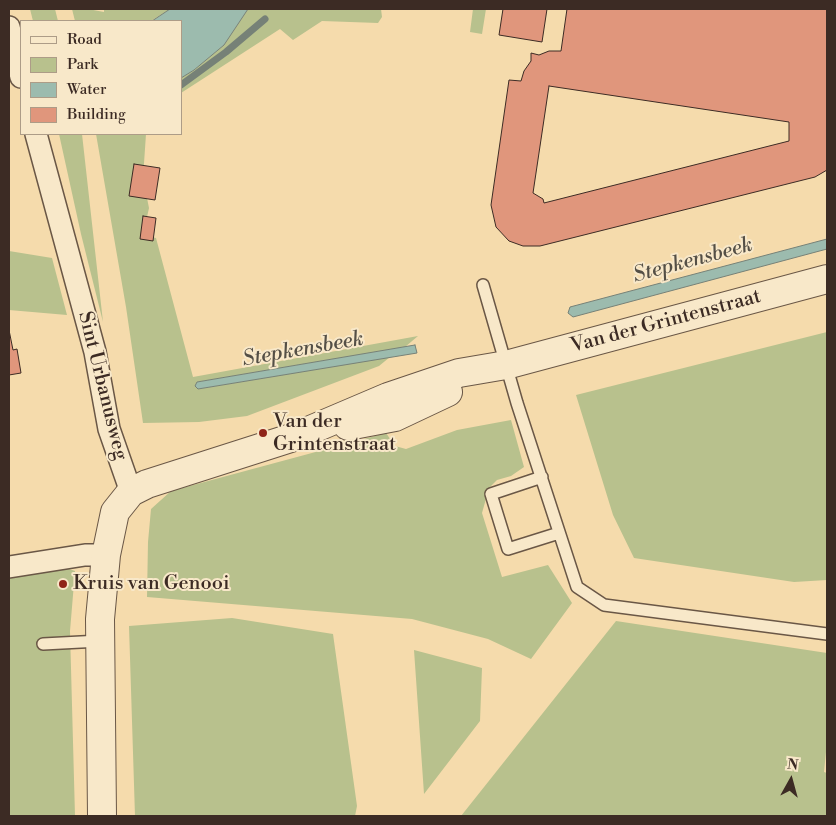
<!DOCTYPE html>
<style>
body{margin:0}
#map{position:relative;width:836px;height:825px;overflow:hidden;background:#f5dbac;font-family:"Libre Bodoni",serif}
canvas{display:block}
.frame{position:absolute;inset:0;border:10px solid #3c2b24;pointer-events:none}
.legend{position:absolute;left:20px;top:20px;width:162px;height:115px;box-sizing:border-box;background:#f8e8c9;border:1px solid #ad9c87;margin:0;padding:6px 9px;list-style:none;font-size:15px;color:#3c2b24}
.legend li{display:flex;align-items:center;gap:10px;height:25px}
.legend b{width:25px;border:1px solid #ad9c87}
.north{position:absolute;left:766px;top:755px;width:50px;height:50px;-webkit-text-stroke:4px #f8e8c9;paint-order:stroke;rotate:7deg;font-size:14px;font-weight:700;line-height:20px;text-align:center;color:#3c2b24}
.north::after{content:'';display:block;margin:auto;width:18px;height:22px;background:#3c2b24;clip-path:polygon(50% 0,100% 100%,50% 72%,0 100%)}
</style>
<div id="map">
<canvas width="836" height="825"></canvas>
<div class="frame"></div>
<ul class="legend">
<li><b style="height:6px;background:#f8e8c9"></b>Road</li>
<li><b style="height:14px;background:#b8c18d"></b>Park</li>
<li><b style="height:14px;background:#9cbbae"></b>Water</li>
<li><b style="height:14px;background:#e0967c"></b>Building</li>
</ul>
<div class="north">N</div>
</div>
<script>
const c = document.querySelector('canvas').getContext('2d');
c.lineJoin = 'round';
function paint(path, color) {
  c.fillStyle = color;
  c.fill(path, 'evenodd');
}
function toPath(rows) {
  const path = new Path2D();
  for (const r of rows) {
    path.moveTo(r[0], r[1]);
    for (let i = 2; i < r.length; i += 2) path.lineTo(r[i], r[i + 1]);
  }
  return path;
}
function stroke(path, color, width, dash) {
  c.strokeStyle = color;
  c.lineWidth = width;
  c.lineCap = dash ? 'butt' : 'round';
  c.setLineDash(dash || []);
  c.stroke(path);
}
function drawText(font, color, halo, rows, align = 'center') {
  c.font = font + ' "Libre Bodoni",serif';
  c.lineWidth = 4;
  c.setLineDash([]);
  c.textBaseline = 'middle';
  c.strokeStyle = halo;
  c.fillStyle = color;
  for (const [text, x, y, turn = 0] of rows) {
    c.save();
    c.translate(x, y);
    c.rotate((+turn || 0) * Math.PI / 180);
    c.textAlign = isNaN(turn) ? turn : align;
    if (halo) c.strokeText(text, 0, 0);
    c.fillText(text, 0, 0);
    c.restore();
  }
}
paint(toPath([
 [30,9,55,9,58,21,33,21],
 [72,9,88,9,104,12,104,9,170,9,151,21,75,21],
 [248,9,381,9,382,17,378,23,322,21,293,40,280,29,181,93,181,78,194,70,224,45],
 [473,9,486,9,482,34,470,32],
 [59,134,82,134,103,322,81,234],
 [96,134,146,134,143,178,149,208,143,235,156,238,193,377,418,336,405,347,197,382,198,389,390,357,379,366,247,416,199,422,143,423,126,307],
 [9,251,52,258,67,315,9,310],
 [827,332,827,580,794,582,634,558,613,515,576,395],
 [511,420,524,467,511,476,497,480,489,488,482,513,502,577,548,565,572,603,531,659,488,639,412,619,147,597,148,542,151,509,171,491,386,433,395,446,406,449,457,430],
 [63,567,75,571,70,631,75,816,9,816,9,575],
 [232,618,333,634,357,806,355,816,135,816,129,626],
 [616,621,827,653,827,742,824,772,827,773,827,816,461,816],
 [414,650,482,668,480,721,424,794]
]), '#b8c18d');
const water = toPath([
 [170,9,248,9,224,45,194,70,181,78,181,21,152,21,170,9],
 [827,239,827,249,573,317,568,313,570,307,827,239],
 [415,345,417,353,198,389,195,386,197,382,415,345]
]);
paint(water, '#9cbbae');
stroke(water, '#768177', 1);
stroke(toPath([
 [181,85,226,52,265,19]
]), '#768177', 7);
const building = toPath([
 [503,9,547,9,542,42,499,35,503,9],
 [567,9,827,9,827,170,815,177,540,246,523,246,509,241,496,227,491,205,509,80,521,81,524,71,531,61,531,53,539,55,549,51,561,51,567,9],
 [549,86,789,122,789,141,544,203,543,199,533,193,549,86],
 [134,164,160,168,155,200,129,196,134,164],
 [143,216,156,218,153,241,140,239,143,216],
 [9,330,13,350,17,349,21,373,9,375,9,330]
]);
paint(building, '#e0967c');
stroke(building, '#3c2b24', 1);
const service = toPath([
 [483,285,517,403,577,587,604,605,827,634],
 [542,477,491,494,508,549,559,533],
 [43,644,100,641]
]);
const minor = toPath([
 [9,27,21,77],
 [36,134,95,352,109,429,131,492],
 [9,567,85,555,106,555]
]);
const tertiary = toPath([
 [348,426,395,417,448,392],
 [102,816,100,619,106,555,115,512,131,492,147,484,294,437,388,397,459,373,506,365,827,279]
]);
stroke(service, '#6a5746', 14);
stroke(minor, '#6a5746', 24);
stroke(tertiary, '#6a5746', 30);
stroke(service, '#f8e8c9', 11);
stroke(minor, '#f8e8c9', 21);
stroke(tertiary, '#f8e8c9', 28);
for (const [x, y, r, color] of [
 [263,433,5,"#8f2418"],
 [63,584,5,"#8f2418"]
]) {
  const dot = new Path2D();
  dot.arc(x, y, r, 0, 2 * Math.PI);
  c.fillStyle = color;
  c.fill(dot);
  stroke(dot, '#f8e8c9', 2);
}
drawText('20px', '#3c2b24', '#f8e8c9', [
 ["Van der Grintenstraat",666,322,-15],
 ["Sint Urbanusweg",102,386,76]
]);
drawText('20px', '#3c2b24', '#f8e8c9', [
 ["Van der",273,422],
 ["Grintenstraat",273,445],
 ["Kruis van Genooi",73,584]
], 'left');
drawText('italic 21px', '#544f46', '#f8e8c9', [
 ["Stepkensbeek",693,261,-15],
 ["Stepkensbeek",303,350,-10]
]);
</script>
